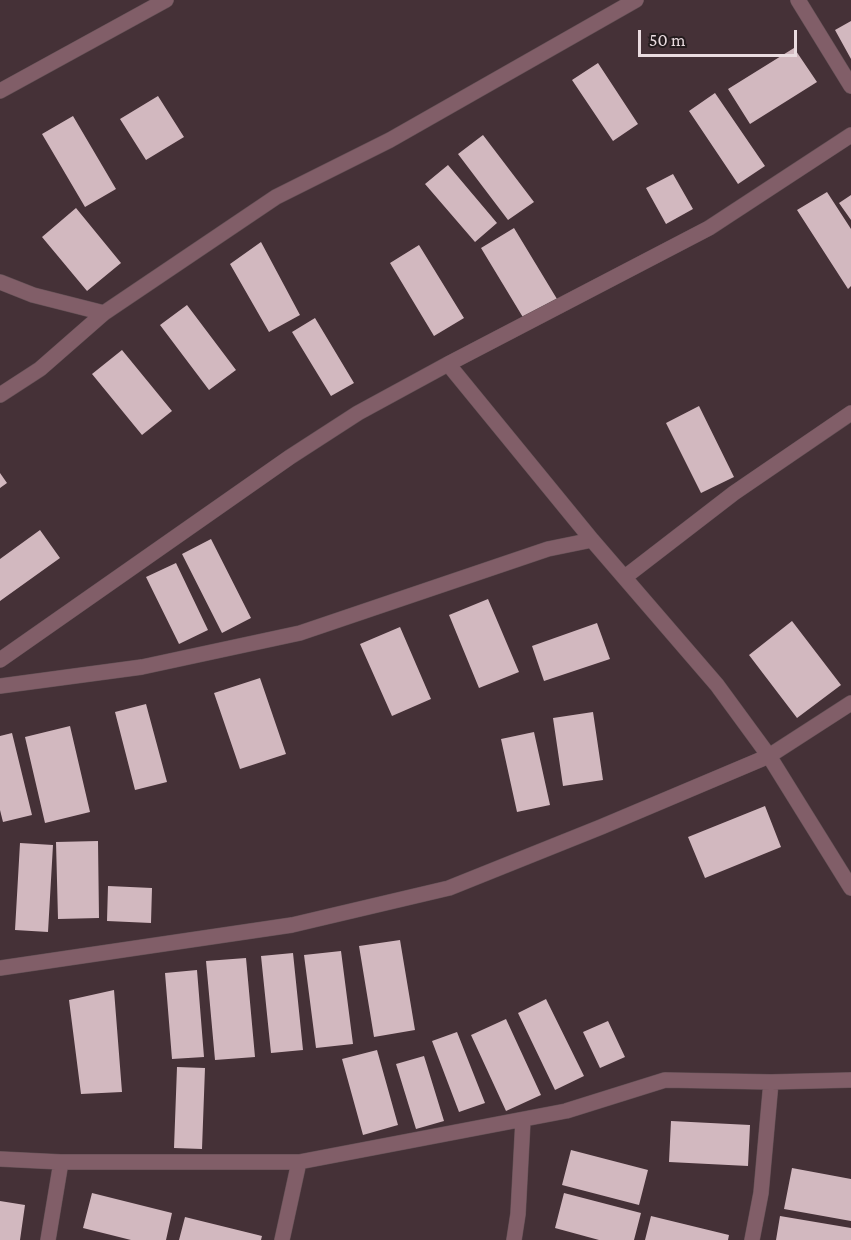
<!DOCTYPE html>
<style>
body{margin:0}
#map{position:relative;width:851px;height:1240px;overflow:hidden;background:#453137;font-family:"Crimson Pro",serif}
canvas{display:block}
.scale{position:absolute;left:638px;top:30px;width:159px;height:27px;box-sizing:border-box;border:3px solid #eadce0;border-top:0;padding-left:8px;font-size:18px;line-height:21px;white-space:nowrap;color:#eadce0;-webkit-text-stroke:4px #251c1e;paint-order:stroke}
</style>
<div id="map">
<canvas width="851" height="1240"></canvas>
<div class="scale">50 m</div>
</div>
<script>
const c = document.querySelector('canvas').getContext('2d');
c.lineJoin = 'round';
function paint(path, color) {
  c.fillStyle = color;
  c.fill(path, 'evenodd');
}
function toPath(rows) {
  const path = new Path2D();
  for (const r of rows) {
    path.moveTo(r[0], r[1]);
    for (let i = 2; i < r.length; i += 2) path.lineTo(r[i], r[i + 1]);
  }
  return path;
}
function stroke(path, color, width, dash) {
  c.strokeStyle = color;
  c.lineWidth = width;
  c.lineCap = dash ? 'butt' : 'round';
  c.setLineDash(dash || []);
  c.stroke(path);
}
paint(toPath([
 [851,21,851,59,835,30],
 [794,48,817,82,750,124,728,89],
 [598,63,638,124,613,141,572,80],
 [715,93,765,166,738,184,689,111],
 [158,96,184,137,146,160,120,119],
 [73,116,116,189,85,207,42,134],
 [483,135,534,202,508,220,458,154],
 [448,165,497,223,475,242,425,184],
 [673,174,693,209,666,224,646,188],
 [827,192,851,229,851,286,848,289,797,210],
 [851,195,851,220,839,203],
 [76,208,121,263,87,291,42,237],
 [514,228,557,299,524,319,481,248],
 [261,242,300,315,269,332,230,264],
 [419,245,464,318,434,336,390,263],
 [187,305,236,370,209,390,160,325],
 [315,318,354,383,331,396,292,332],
 [122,350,172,411,142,435,92,374],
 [699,406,734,477,701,493,666,423],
 [0,473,7,483,0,488],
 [40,530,60,558,0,601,0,559],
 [211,539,251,618,222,633,182,554],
 [176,563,208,630,179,644,146,577],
 [488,599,519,672,479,688,449,615],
 [792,621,841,685,797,718,749,655],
 [597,623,610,659,544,681,532,646],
 [400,627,431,699,392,716,360,644],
 [260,678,286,754,240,769,214,693],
 [146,704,167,782,135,790,115,712],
 [593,712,603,780,563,786,553,718],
 [70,726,90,812,45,823,25,737],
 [534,732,550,805,517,812,501,739],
 [12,733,32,815,3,822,0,810,0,736],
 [765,806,781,847,705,878,688,837],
 [98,841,99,918,58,919,56,842],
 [20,843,53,845,48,932,15,930],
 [108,886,152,888,151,923,107,921],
 [400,940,415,1030,374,1037,359,946],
 [341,951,353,1044,316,1048,304,955],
 [293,953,303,1050,271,1053,261,956],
 [246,958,255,1057,215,1060,206,961],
 [197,970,204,1057,172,1059,165,973],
 [114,990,122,1092,81,1094,69,1000],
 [546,999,584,1076,555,1090,518,1013],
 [506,1019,541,1095,506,1111,471,1035],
 [608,1021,625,1057,600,1068,583,1032],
 [457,1032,485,1103,459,1112,432,1041],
 [377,1050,398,1125,363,1135,342,1059],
 [424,1056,444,1121,416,1129,396,1064],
 [177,1067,205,1068,202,1149,174,1148],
 [671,1121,750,1125,748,1166,669,1162],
 [571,1150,648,1170,639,1205,562,1185],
 [792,1168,851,1179,851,1221,784,1209],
 [92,1193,172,1213,166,1240,131,1240,83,1228],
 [564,1193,641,1213,634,1240,599,1240,555,1228],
 [0,1201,25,1205,20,1240,0,1240],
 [651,1216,729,1235,728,1240,645,1240],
 [780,1216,851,1228,851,1240,776,1240],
 [185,1217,262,1236,261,1240,179,1240]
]), '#d2b8bf');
const street = toPath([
 [798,0,851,86],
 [0,91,166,0],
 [851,135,709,228,448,364,592,540,717,685,769,756,851,888],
 [0,282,33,295,104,313],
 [0,395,40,369,104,313,276,197,390,140,636,0],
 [625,577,734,493,851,413],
 [0,660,290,457,358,413,448,364],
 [0,686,142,667,300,633,548,549,592,540],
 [0,968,292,925,449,888,601,827,769,756,851,703],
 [0,1159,61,1162,299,1162,566,1111,665,1080,771,1082,851,1080],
 [48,1240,61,1162],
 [282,1240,299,1162],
 [514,1240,518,1214,523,1120],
 [752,1240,761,1193,771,1082]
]);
stroke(street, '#635055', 16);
stroke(street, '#815e68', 15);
</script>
